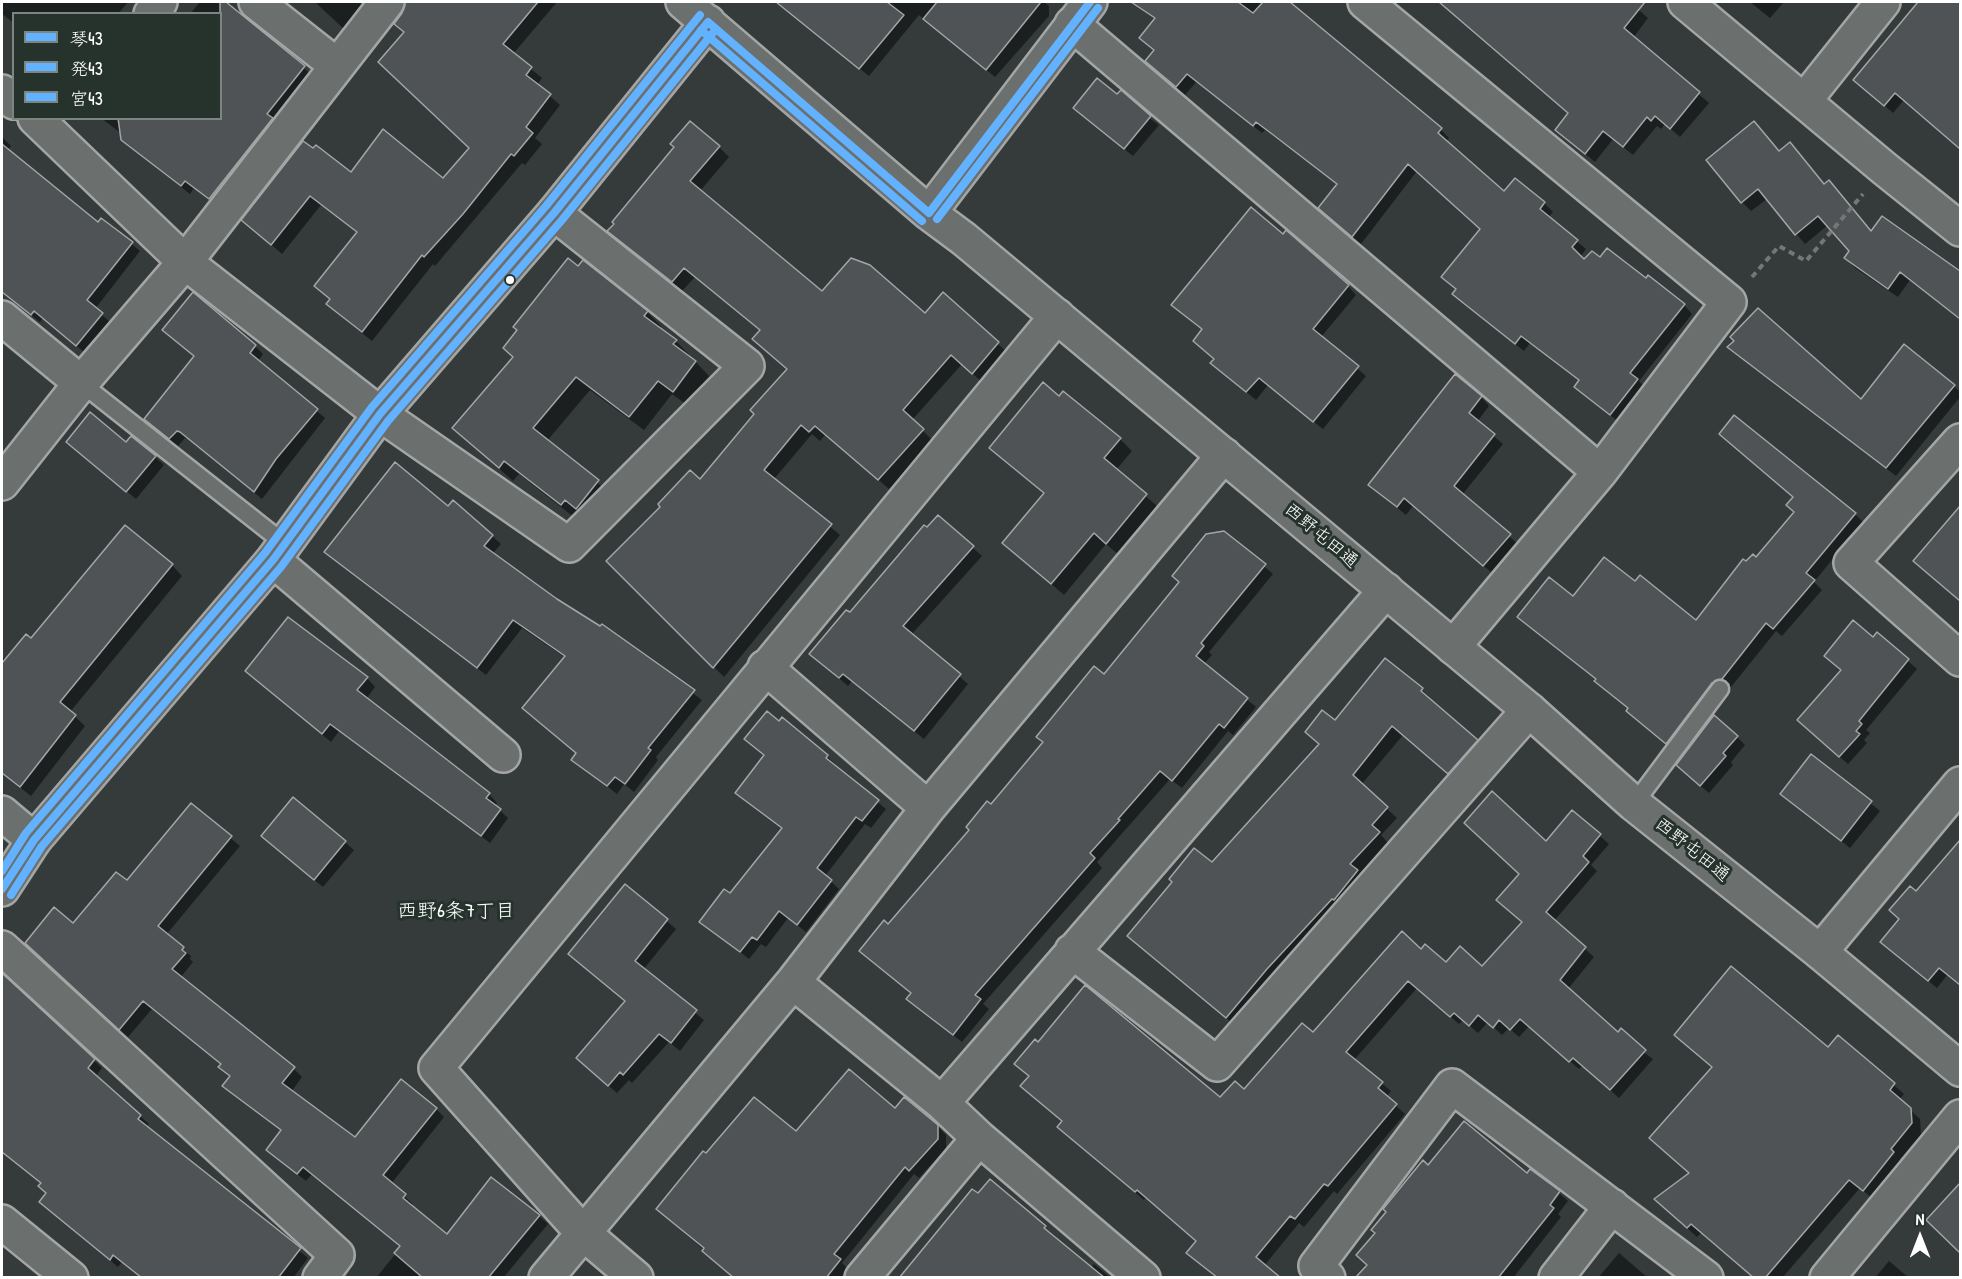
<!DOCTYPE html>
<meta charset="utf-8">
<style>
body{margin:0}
#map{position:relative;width:1962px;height:1279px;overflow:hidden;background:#353a3a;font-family:"Patrick Hand","Klee One",sans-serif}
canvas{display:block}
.frame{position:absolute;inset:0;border:3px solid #fff;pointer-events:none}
.legend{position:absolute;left:12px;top:12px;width:210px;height:108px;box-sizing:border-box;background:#26332d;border:2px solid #7d8581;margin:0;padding:8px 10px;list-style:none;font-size:18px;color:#fff}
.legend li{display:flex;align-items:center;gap:12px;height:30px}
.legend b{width:30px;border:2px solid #7d8581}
.north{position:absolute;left:1890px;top:1207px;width:60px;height:60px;-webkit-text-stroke:4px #26332d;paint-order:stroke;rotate:0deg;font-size:16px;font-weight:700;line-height:24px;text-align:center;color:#fff}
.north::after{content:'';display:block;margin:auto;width:21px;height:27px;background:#fff;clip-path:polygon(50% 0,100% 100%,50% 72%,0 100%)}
</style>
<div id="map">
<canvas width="1962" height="1279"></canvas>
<div class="frame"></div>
<ul class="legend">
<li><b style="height:8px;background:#63b2ff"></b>琴43</li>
<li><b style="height:8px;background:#63b2ff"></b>発43</li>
<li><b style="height:8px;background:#63b2ff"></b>宮43</li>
</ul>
<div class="north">N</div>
</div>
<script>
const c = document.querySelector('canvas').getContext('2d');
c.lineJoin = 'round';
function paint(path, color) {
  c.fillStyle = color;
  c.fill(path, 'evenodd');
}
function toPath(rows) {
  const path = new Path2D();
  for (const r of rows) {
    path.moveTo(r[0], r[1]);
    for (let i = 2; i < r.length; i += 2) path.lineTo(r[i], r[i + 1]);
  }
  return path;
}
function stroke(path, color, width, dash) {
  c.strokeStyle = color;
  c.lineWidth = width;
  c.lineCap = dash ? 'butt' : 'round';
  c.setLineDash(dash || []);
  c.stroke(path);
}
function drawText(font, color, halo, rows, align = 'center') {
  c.font = font + ' "Patrick Hand","Klee One",sans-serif';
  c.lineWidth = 6;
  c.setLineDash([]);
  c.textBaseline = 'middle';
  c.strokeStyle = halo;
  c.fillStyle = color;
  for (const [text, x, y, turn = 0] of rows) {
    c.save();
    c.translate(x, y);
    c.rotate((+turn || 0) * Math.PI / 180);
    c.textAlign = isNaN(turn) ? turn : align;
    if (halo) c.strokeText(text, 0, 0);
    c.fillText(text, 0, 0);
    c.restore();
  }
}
paint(toPath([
 [2,2,128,2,118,14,14,14,14,23,2,14],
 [200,2,224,2,312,75,218,207,194,188,190,194,131,148,122,139,122,134,101,118,220,118,220,14,190,14],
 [315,2,359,2,367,9,346,31],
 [417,2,557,2,513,54,542,78,537,85,560,105,535,138,542,144,525,165,522,163,435,266,433,264,372,341,338,314,328,303,331,300,316,286,358,233,321,205,282,254,243,220,352,175,443,180,471,148,405,33,397,25],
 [776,2,1044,2,1049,6,1049,16,995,77,919,15,869,76],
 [1178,2,1288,2,1440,129,1449,138,1446,142,1504,193,1515,180,1544,203,1553,212,1548,218,1586,249,1580,257,1584,261,1646,280,1684,305,1692,314,1639,381,1646,388,1619,422,1584,395,1580,381,1530,343,1524,351,1463,302,1481,229,1417,171,1361,244,1328,216,1338,185,1265,130,1262,133,1197,81,1185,95,1155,69,1155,51,1141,38,1165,18],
 [1439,2,1630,2,1648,18,1633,38,1709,103,1680,137,1665,124,1661,129,1657,126,1633,155,1613,139,1595,162,1557,130,1570,114],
 [1750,2,1784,2,1770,18],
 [1920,2,1960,2,1960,148,1904,100,1893,113,1855,80],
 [1118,96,1159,125,1133,156,1083,116],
 [1754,123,1780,152,1790,144,1825,185,1838,191,1872,232,1882,218,1960,272,1960,320,1910,280,1898,297,1855,268,1846,258,1851,251,1828,225,1805,244,1767,199,1751,211,1742,202],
 [2,137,11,146,7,151,99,224,102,220,140,251,95,309,110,322,85,353,43,318,40,322,2,293],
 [719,147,729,157,700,191,822,293,925,315,943,295,1008,353,982,382,962,364,912,420,932,440,889,489,826,434,820,441,812,434,774,479,840,535,724,677,608,561,700,481,788,370,754,339,761,331,695,277,682,291,609,231],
 [1348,286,1356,295,1321,337,1366,376,1323,429,1268,385,1256,400,1221,371,1204,330,1173,305],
 [647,312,661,326,659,328,676,341,709,376,687,405,672,394,644,430,590,390,547,441,612,495,575,518,519,474,513,481,454,428],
 [1736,341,1862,401,1954,386,1960,392,1960,397,1896,476,1738,355],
 [255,346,263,354,258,361,325,418,262,499,189,439,185,438,178,446,146,419],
 [1481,397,1489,406,1477,422,1503,444,1462,495,1518,544,1492,573,1413,506,1406,515,1370,485],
 [1059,398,1120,439,1132,451,1116,470,1158,507,1119,555,1106,544,1064,595,1004,543,1045,494,991,448],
 [68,442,127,444,155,457,164,465,136,499],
 [448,508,492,536,501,544,492,554,556,600,601,628,602,626,702,700,656,757,658,760,634,792,624,784,617,794,573,760,578,754,566,658,522,628,486,675,326,552],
 [1960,508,1960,600,1915,561],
 [1855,514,1863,522,1814,582,1822,590,1782,636,1776,631,1731,687,1720,691,1675,751,1636,720,1628,711,1629,709,1597,680,1519,617,1573,598,1635,583,1696,622,1746,563],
 [938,517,982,556,911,635,968,684,924,739,852,681,848,686,820,662,850,615],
 [1224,532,1273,574,1209,652,1212,655,1204,664,1256,707,1233,735,1228,731,1182,788,1170,779,1097,862,1102,868,983,1004,989,1009,962,1042,917,1007,912,994,861,951,889,926],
 [172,565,182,576,70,712,85,726,31,796,2,773,2,656,6,660,32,641],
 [1877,634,1917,669,1866,730,1870,733,1864,740,1867,743,1848,764,1807,729,1843,671],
 [1385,660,1422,690,1431,699,1430,701,1486,750,1458,782,1403,735,1361,785,1397,818,1381,835,1388,843,1359,874,1366,881,1236,1026,1138,945,1320,745],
 [247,671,367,678,375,687,366,699,489,794,497,803,495,806,508,818,490,843,339,731,331,742],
 [1737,737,1745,745,1731,762,1733,765,1709,793,1686,774],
 [827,756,835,764,833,766,886,809,871,828,865,824,825,876,839,889,806,932,788,918,766,947,761,944,749,959,701,921,731,895,783,829,745,801],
 [1811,756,1880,811,1850,848,1782,794],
 [293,799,354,850,323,887,271,844],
 [191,805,240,846,166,935,191,956,190,959,193,962,180,978,294,1069,302,1077,291,1092,355,1139,436,1109,444,1117,391,1184,413,1204,411,1206,447,1236,539,1216,548,1224,503,1278,376,1278,401,1247,312,1174,306,1181,268,1150,282,1131,224,1086,231,1077,220,1067,222,1065,152,1009,128,1037,35,952,127,882],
 [1572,812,1609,844,1591,865,1597,871,1554,921,1594,957,1568,989,1618,1034,1653,1059,1619,1098,1583,1066,1579,1069,1529,1026,1519,1037,1509,1028,1502,1035,1488,1022,1478,1033,1463,1020,1459,1024,1417,988,1354,1060,1391,1091,1386,1097,1405,1114,1337,1194,1334,1191,1304,1227,1299,1223,1264,1266,1197,1242,1146,1197,1144,1200,1068,1135,1063,1122,1031,1094,1030,1077,1016,1064,1221,1099,1244,1091,1421,951,1446,964,1482,968,1524,923,1546,843],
 [1960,842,1960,985,1948,974,1937,988,1890,949,1901,919,1917,894],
 [625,886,676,929,643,970,704,1020,680,1051,669,1042,632,1083,629,1080,617,1093,586,1066,626,1002,570,954],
 [2,975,102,1068,95,1077,140,1116,149,1124,146,1127,308,1258,293,1278,142,1278,122,1262,118,1267,49,1210,47,1194,42,1184,2,1152],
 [1839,1037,1904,1094,1899,1100,1920,1119,1921,1134,1900,1159,1903,1162,1873,1199,1860,1188,1782,1278,1754,1278,1701,1233,1697,1237,1666,1209,1690,1174],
 [895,1110,937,1126,946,1135,946,1148,919,1178,914,1174,842,1263,848,1269,841,1278,736,1278,666,1217,706,1155],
 [1428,1167,1546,1211,1560,1194,1568,1201,1558,1214,1561,1217,1513,1278,1374,1278],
 [990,1181,1091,1268,1094,1264,1111,1278,900,1278],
 [1960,1185,1960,1251,1928,1220],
 [1619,1253,1648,1278,1598,1278],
 [1889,1261,1909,1278,1875,1278]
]), '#0007');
const building = toPath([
 [220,2,226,2,305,66,267,114,273,118,209,199,185,181,181,186,121,140,118,118,220,118,220,2],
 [405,2,538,2,503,44,532,67,526,75,551,94,526,127,533,133,514,156,511,154,463,214,424,257,422,255,362,332,326,304,330,299,314,286,357,232,310,196,271,245,241,220,303,141,313,148,316,145,351,172,383,129,443,178,469,148,378,62,404,32,394,24,402,13,405,2],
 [776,2,887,2,904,15,859,69,776,2],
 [937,2,1041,2,986,70,923,19,937,2],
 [1131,2,1238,2,1253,13,1263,2,1290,2,1442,128,1438,133,1504,191,1515,178,1545,202,1540,209,1578,240,1572,247,1584,259,1592,251,1600,257,1607,248,1646,278,1648,275,1685,304,1630,373,1638,379,1610,415,1574,387,1579,380,1521,336,1515,344,1452,294,1456,289,1441,277,1480,229,1408,164,1352,237,1318,208,1337,184,1272,134,1256,122,1253,126,1187,74,1176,87,1145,61,1154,50,1139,38,1155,18,1131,2],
 [1439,2,1645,2,1624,28,1700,92,1670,129,1655,116,1651,121,1647,117,1623,147,1603,131,1585,154,1555,130,1568,113,1439,2],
 [1918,2,1960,2,1960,149,1895,93,1884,106,1853,80,1918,2],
 [1097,78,1117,94,1121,90,1151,116,1124,149,1073,108,1097,78],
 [690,121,720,146,690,181,822,291,851,258,870,265,925,313,943,292,999,342,972,374,951,355,903,410,924,429,878,480,815,426,809,432,801,425,764,470,832,524,713,668,606,561,660,507,658,504,690,470,700,479,754,414,750,410,787,369,752,339,760,330,684,268,672,282,607,231,614,224,612,222,674,147,670,144,690,121],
 [1754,121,1779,151,1790,142,1824,184,1829,180,1871,231,1882,216,1960,271,1960,319,1900,272,1888,289,1844,258,1849,251,1818,216,1795,235,1758,189,1741,203,1706,160,1754,121],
 [2,144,98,222,101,218,133,242,87,300,103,313,76,346,34,311,31,315,2,292,2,144],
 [1251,207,1283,234,1286,230,1349,285,1313,329,1359,366,1313,422,1259,378,1246,392,1210,363,1214,359,1193,341,1202,329,1171,305,1251,207],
 [568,258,578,266,583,260,648,311,644,316,677,340,673,344,696,361,673,392,658,381,629,417,576,377,533,428,599,480,576,509,565,500,561,505,504,461,499,468,452,428,513,357,503,348,517,330,513,327,568,258],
 [193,292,256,345,250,353,318,409,276,459,254,492,180,432,177,431,169,439,144,419,194,356,162,330,193,292],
 [1758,308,1861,399,1904,344,1955,385,1886,468,1727,347,1734,341,1730,337,1758,308],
 [1455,374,1482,396,1469,413,1495,434,1454,486,1511,534,1483,566,1404,498,1397,507,1368,485,1455,374],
 [1043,382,1059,396,1063,391,1121,438,1104,458,1147,494,1106,544,1094,533,1051,584,1002,543,1044,493,989,448,1043,382],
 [90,412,126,442,131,436,156,456,126,492,66,442,90,412],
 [1734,415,1856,513,1806,573,1815,580,1773,629,1766,623,1722,679,1712,683,1666,744,1626,711,1628,708,1594,681,1596,679,1517,617,1549,577,1573,596,1604,557,1635,581,1640,575,1696,620,1743,559,1746,561,1753,554,1756,557,1794,512,1786,505,1793,497,1719,434,1734,415],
 [395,462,448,506,453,500,493,535,484,546,557,599,600,626,602,624,695,690,648,748,651,750,625,784,615,777,607,786,571,760,576,753,522,708,565,656,513,620,477,668,324,552,395,462],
 [1960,506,1960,601,1913,561,1960,506],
 [938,515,974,546,903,626,961,674,914,731,843,674,839,678,809,654,846,610,850,612,924,525,927,527,938,515],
 [125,525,173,564,60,702,76,715,20,787,2,773,2,663,26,634,31,638,125,525],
 [1224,531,1266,564,1201,643,1204,646,1196,656,1248,698,1224,728,1219,724,1172,781,1160,771,1118,819,1120,820,1090,853,1095,858,975,995,981,999,953,1035,906,999,911,993,859,951,884,920,888,924,969,830,966,827,987,801,991,804,1043,742,1036,737,1094,666,1104,674,1179,582,1172,576,1206,534,1224,531],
 [288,617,368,677,357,690,490,793,486,798,501,809,481,836,330,724,322,734,245,671,288,617],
 [1853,620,1873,637,1877,632,1909,659,1859,721,1862,724,1856,731,1860,734,1839,757,1797,720,1841,670,1824,656,1853,620],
 [1385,658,1423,688,1421,691,1478,740,1448,774,1392,726,1353,775,1388,807,1372,825,1380,832,1350,864,1358,870,1334,900,1332,899,1267,969,1226,1018,1127,936,1172,882,1169,879,1194,848,1212,862,1319,744,1305,732,1322,710,1335,720,1385,658],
 [767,711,779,721,782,717,828,755,826,758,879,800,862,821,856,817,817,868,832,880,797,925,779,911,757,940,752,937,740,952,699,922,724,889,730,893,782,828,735,793,764,755,744,739,767,711],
 [1714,715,1738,736,1723,753,1726,756,1700,786,1676,765,1714,715],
 [1811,754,1872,801,1841,841,1780,794,1811,754],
 [1492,791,1546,841,1572,810,1601,834,1583,856,1589,862,1546,912,1586,947,1560,980,1618,1032,1621,1028,1646,1050,1610,1090,1573,1058,1569,1062,1520,1019,1510,1030,1499,1020,1493,1028,1478,1015,1469,1026,1454,1013,1450,1017,1408,981,1346,1052,1383,1082,1378,1088,1397,1104,1328,1186,1324,1184,1295,1219,1290,1216,1256,1257,1281,1278,1218,1278,1186,1253,1196,1241,1137,1190,1135,1192,1057,1127,1062,1121,1020,1086,1029,1076,1014,1064,1035,1039,1038,1042,1085,985,1220,1097,1235,1081,1244,1089,1302,1023,1313,1032,1402,931,1421,949,1425,944,1446,962,1460,946,1482,966,1522,922,1496,900,1519,874,1464,823,1492,791],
 [293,797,346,841,314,880,261,836,293,797],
 [191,803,232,836,158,926,184,947,182,950,186,953,172,969,295,1067,282,1083,355,1137,401,1079,437,1108,383,1175,406,1194,403,1198,447,1234,491,1177,540,1215,488,1278,423,1278,394,1253,400,1246,303,1167,297,1174,266,1150,281,1130,222,1086,230,1076,218,1067,221,1064,143,1001,119,1030,25,943,54,907,73,923,116,872,127,880,191,803],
 [1960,840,1960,985,1939,968,1928,981,1880,942,1899,919,1889,910,1910,886,1916,891,1960,840],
 [625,884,668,919,635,961,697,1010,671,1043,659,1034,623,1075,620,1072,608,1086,576,1058,625,1001,568,954,625,884],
 [1731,966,1828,1047,1838,1035,1895,1083,1890,1090,1911,1108,1912,1123,1891,1149,1894,1152,1863,1191,1849,1180,1765,1278,1754,1278,1691,1224,1687,1228,1654,1199,1689,1173,1649,1138,1712,1067,1674,1035,1731,966],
 [2,973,95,1059,88,1068,141,1115,138,1119,301,1248,278,1278,142,1278,113,1255,110,1260,39,1202,46,1193,38,1186,41,1183,2,1152,2,973],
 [849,1069,895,1108,904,1097,938,1125,938,1139,909,1171,905,1167,834,1254,841,1259,826,1278,734,1278,702,1251,704,1248,656,1209,703,1151,706,1153,754,1097,796,1131,849,1069],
 [1464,1121,1527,1173,1530,1169,1560,1191,1550,1205,1554,1208,1498,1278,1355,1278,1367,1265,1356,1255,1375,1233,1371,1230,1386,1212,1383,1209,1423,1160,1428,1165,1464,1121],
 [990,1179,1046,1226,1044,1228,1105,1278,899,1278,972,1189,978,1193,990,1179],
 [1960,1183,1960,1253,1926,1220,1960,1183]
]);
paint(building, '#505356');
stroke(building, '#a4a6a6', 1.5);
const service = toPath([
 [81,383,285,544],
 [1634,804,1720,689]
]);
const minor = toPath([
 [256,2,336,65],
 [1365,2,1729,302,1600,472,1453,647],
 [1685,2,1885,169,1960,229],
 [151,14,160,2],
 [1072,24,1600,472],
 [2,92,14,102],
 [1804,101,1883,2],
 [35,118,185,262,380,414,569,545,747,366,554,213],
 [2,318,81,383],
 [1960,441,1851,563,1960,659],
 [2,483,81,383,185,262,387,2],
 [273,560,503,755],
 [765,667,928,808],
 [2,813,34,840],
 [2,948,337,1255,320,1278],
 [1072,951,1217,1064,1529,710],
 [1820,952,1960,784],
 [793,982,942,1103,979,1138,1143,1278],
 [942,1103,1386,590],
 [2,1222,71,1278],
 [546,1278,793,982,928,808,1224,455],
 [636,1278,582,1232,436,1068,1057,316],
 [862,1278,979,1138],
 [1328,1278,1316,1266,1452,1086,1706,1278],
 [1556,1278,1612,1206],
 [1827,1278,1960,1117]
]);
const tertiary = toPath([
 [683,2,929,213,964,239,1529,710,1634,804,1820,952,1960,1069],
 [929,213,1090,2],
 [2,889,34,840,273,560,380,414,554,213,708,22]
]);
stroke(service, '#a4a6a6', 21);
stroke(minor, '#a4a6a6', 38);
stroke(tertiary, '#a4a6a6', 38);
stroke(toPath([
 [1752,277,1779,246,1806,261,1863,194]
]), '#757776', 4, [6, 4.5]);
stroke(service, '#6b6f6d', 16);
stroke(minor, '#6b6f6d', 33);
stroke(tertiary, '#6b6f6d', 33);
stroke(toPath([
 [708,22,929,213],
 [929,213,1090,2],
 [2,889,34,840,273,560,380,414,554,213,708,22]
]), '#63b2ff', 8);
stroke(toPath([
 [701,30,922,221],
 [937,219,1098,8],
 [11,895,42,846,281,567,388,421,562,220,716,29]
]), '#63b2ff', 8);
stroke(toPath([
 [2,871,26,833,265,553,372,407,546,206,700,15]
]), '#63b2ff', 8);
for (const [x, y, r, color] of [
 [510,280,5,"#fff"]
]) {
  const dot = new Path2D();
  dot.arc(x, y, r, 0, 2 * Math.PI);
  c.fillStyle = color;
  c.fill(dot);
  stroke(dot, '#26332d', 2);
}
drawText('18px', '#fff', '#26332d', [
 ["西野屯田通",1321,536,40],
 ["西野屯田通",1692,850,39]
]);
drawText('20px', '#fff', '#26332d', [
 ["西野6条7丁目",456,912]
]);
</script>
